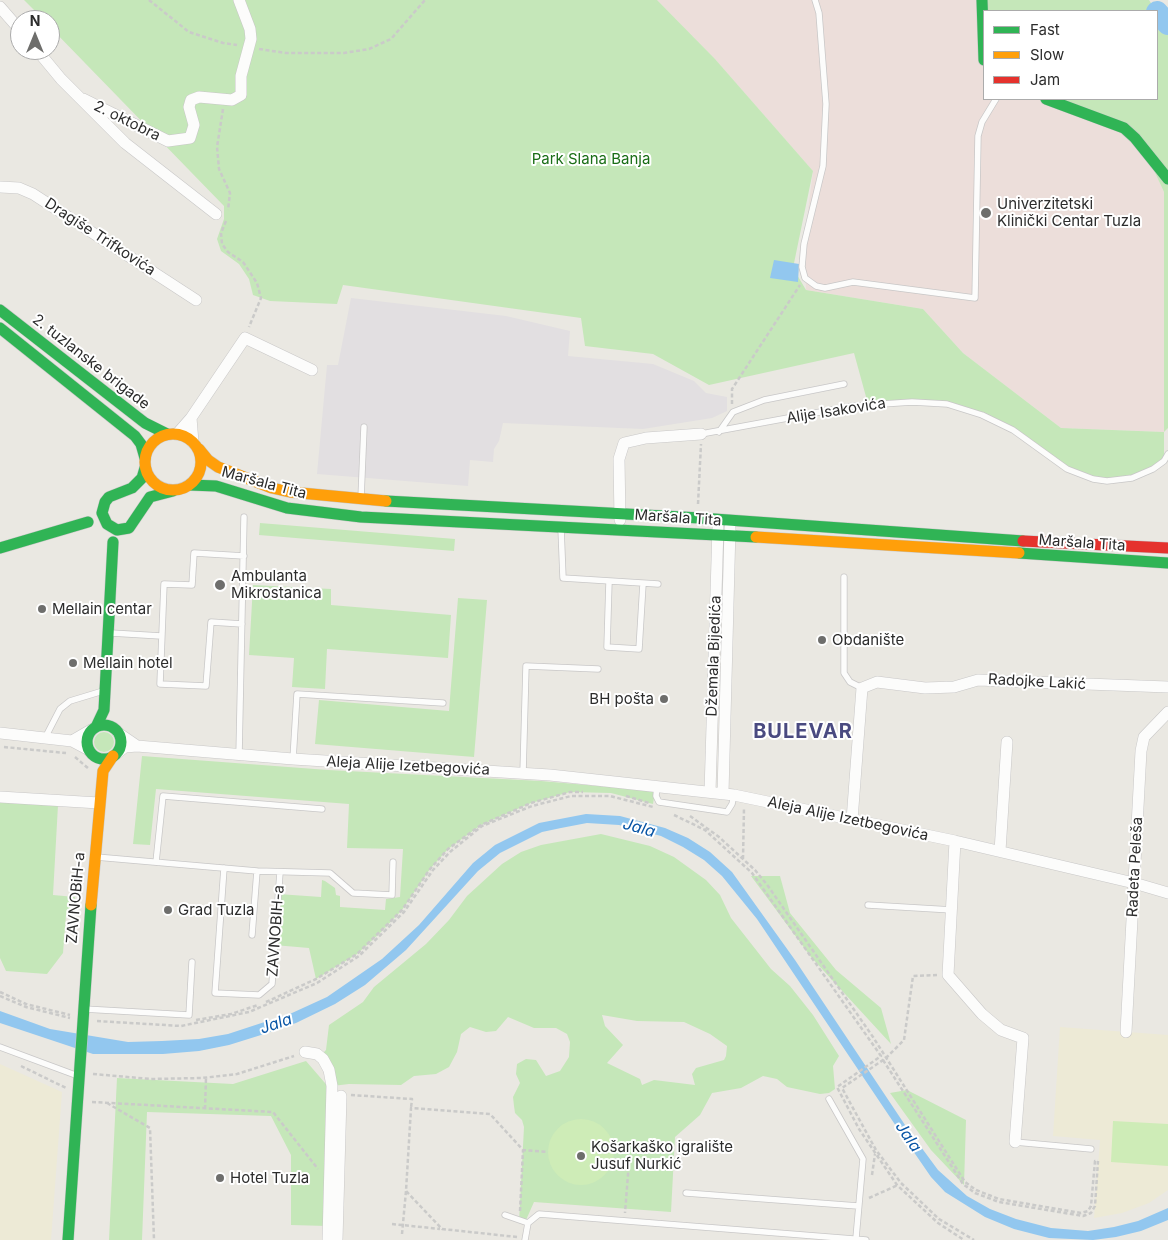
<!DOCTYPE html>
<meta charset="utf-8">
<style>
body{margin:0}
#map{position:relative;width:1168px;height:1240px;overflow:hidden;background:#eae8e2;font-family:Inter,sans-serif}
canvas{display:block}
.legend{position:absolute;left:983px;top:10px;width:175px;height:90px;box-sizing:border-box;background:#fff;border:1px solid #ababab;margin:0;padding:6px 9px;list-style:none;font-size:15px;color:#2c2c2c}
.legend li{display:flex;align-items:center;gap:10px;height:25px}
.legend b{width:25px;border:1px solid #ababab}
.north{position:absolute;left:10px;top:10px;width:50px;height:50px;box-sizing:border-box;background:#fff;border:1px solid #ababab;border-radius:50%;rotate:0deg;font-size:14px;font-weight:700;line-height:20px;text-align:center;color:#2c2c2c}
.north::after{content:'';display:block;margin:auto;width:18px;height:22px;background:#6e6e6c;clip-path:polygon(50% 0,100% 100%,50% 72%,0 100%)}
</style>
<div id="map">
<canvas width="1168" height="1240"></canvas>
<ul class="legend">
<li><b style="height:6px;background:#30b455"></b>Fast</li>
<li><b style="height:6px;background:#ff9f0a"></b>Slow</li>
<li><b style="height:6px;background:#e5322d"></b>Jam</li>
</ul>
<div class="north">N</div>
</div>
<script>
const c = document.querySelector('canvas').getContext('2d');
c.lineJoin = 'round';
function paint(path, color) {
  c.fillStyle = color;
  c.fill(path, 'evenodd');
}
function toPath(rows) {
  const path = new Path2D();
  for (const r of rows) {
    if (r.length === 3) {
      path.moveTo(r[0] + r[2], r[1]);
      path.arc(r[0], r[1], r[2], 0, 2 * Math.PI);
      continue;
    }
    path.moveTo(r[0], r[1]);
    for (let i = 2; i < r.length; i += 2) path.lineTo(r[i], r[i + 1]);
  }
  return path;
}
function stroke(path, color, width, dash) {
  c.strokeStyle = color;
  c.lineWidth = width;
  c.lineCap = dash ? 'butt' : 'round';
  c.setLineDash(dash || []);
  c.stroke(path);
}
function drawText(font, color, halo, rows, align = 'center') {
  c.font = font + ' Inter,sans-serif';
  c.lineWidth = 4;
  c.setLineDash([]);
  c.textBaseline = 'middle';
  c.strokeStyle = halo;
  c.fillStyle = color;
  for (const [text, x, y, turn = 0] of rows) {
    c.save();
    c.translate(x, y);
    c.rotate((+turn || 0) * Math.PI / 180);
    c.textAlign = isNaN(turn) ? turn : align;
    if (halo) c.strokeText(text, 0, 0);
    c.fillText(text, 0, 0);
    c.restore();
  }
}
paint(toPath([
 [351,298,506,316,570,331,568,356,653,364,694,381,706,393,727,397,727,411,712,418,643,429,503,423,499,441,494,449,493,462,470,460,468,486,317,474,327,365,338,365]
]), '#e2dfe1');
paint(toPath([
 [1060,1027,1168,1035,1168,1190,1149,1203,1122,1213,1094,1218,1100,1140,1053,1136],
 [0,1064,62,1092,51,1240,0,1240]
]), '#edead6');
paint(toPath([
 [657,0,982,0,984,99,1046,99,1111,122,1143,147,1164,192,1164,432,1061,428,963,353,923,309,806,290,805,235,813,171,715,59]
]), '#ecdeda');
paint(toPath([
 [24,0,657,0,715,59,813,171,793,268,806,290,923,309,963,353,1061,428,1164,432,1164,192,1143,147,1135,138,1046,99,1157,99,1157,12,1168,25,1168,428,1164,432,1164,461,1143,474,1107,481,1067,469,1013,430,947,404,868,404,854,353,709,385,653,354,585,346,581,318,343,285,337,304,270,301,253,295,249,279,239,264,221,251,217,239,224,219,224,206,50,27,50,20,44,20],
 [982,0,1149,0,1156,11,984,11],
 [260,523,455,539,454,551,259,535],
 [253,585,331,589,331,605,451,615,448,658,327,649,325,689,292,687,294,658,249,655],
 [458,598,487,600,474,757,315,744,319,700,449,711],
 [104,742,10],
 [142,756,328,770,541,781,655,791,653,804,611,793,570,792,531,803,481,825,448,849,430,869,402,910,379,934,357,954,316,979,309,948,274,945,278,894,321,897,322,880,325,881,335,888,336,895,340,896,340,907,385,910,386,899,400,897,403,849,347,848,349,804,156,789,150,845,133,844],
 [0,802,58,805,53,895,75,897,74,916,66,915,63,953,47,974,6,971,0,958],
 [601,834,650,846,674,857,706,880,720,895,731,918,771,969,790,986,813,1015,839,1056,833,1066,835,1089,829,1093,820,1094,787,1087,777,1079,763,1076,741,1088,712,1093,700,1115,675,1137,671,1212,534,1202,526,1220,519,1222,524,1127,522,1120,515,1113,514,1106,513,1097,520,1083,516,1074,517,1064,526,1059,536,1060,546,1076,560,1071,569,1057,570,1042,567,1034,556,1028,534,1028,508,1017,496,1031,486,1032,470,1027,461,1034,457,1052,449,1067,436,1074,414,1076,401,1085,349,1084,332,1086,320,1056,326,1050,329,1025,363,1002,374,987,426,944,449,920,467,896,502,864,521,852,541,845],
 [602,1015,637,1021,684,1022,710,1034,727,1046,726,1056,724,1060,696,1068,692,1074,695,1085,654,1080,642,1085,640,1079,607,1063,623,1045,605,1026],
 [751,876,780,876,790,913,836,970,881,1008,891,1044,811,957],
 [306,1061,331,1090,327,1226,291,1225,291,1155,271,1116,147,1112,142,1240,109,1240,117,1078,233,1084],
 [907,1090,966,1120,964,1185,931,1150,890,1093]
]), '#c5e7b9');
paint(toPath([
 [581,1152,33],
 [1113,1121,1168,1124,1168,1166,1111,1162]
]), '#ceecb7');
paint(toPath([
 [774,260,799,264,798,282,770,278],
 [586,814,620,816,665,828,688,838,710,852,732,872,795,960,907,1128,938,1170,967,1196,990,1209,1016,1219,1051,1228,1088,1231,1114,1227,1138,1221,1168,1208,1168,1220,1141,1231,1116,1237,1093,1240,1049,1238,1014,1229,985,1217,945,1192,931,1177,900,1132,757,919,722,876,704,860,683,847,661,836,619,825,587,823,561,828,542,832,500,853,478,871,406,950,365,985,335,1004,296,1023,261,1035,229,1045,199,1051,163,1054,93,1054,0,1023,0,1011,50,1029,128,1042,162,1041,199,1039,228,1034,292,1013,327,997,382,959,419,925,473,863,495,845,539,823]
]), '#92c7ef');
stroke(toPath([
 [1157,12,1168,24]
]), '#92c7ef', 22);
const lane = toPath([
 [815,0,819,13,826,104,823,166,804,244,802,267,805,278,816,286,825,288,853,282,975,298,978,136,982,122,996,99],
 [719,432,733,412,764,400,844,384],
 [701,434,853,406,912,402,947,404,982,415,1013,430,1067,469,1093,479,1107,481,1132,478,1153,469,1164,461,1168,454],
 [361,498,364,427],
 [561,528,563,578,658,584],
 [844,577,844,673,850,682,862,688],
 [609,582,607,647,639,649,643,584],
 [242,624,211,622,206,686,160,684,164,584,192,585,194,553,244,556],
 [111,633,161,636],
 [45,738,60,709,70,701,103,691],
 [239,755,244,517],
 [293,759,297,694,443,703],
 [523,773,526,666,598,669],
 [657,786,656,796,659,802,727,812,732,804,734,795],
 [96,857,257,871,252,935],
 [156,862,163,796,322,809],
 [224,868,215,993,259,995,272,984,280,872],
 [257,871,330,873,353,893,392,895,393,862],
 [868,905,952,910],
 [84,1009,189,1015,192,962],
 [0,1047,78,1076],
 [829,1099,863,1159,856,1238],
 [1015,1142,1091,1149],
 [686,1193,858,1206],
 [505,1215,528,1223],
 [525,1240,528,1223,539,1214,866,1240]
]);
const street = toPath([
 [0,7,20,30],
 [37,50,61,79,125,143,216,214],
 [83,99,168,141,190,138,194,125,189,107,191,100,199,97,232,100,241,95,241,76,251,39,250,29,239,0],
 [0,187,19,188,33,194,196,300],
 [191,418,245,338,312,370],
 [177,434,191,418,193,442],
 [620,520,619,459,624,443,646,438,701,434],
 [0,733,72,741,89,750],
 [118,733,137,746],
 [72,741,91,730],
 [117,753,125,747,137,746,293,759,550,775,734,795,955,841,1134,883,1168,893],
 [710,792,718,527],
 [723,793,730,528],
 [0,797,99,803],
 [852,820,862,688,877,682,925,688,954,687,978,680,1168,687],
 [955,841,948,975,982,1014,1001,1030,1023,1038,1015,1142],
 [1000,851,1007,742],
 [1126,1032,1141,751,1144,737,1168,712],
 [305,1052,317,1054,323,1059,329,1070,332,1086,328,1240],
 [337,1240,341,1096]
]);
const fast = toPath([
 [982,0,984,60],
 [1046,99,1124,128,1135,138,1168,179],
 [0,310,145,423,167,434],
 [0,328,135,436,141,444,145,458],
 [145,468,142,478,132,488,109,497,105,502,102,513,107,524,117,530,129,528,150,497,173,491],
 [190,485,216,486,287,508,361,517,756,537],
 [386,501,700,518,1023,541],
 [0,548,88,522],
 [1019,553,1168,563],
 [104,742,17],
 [96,727,104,710,113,542],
 [68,1240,91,905]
]);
const slow = toPath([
 [173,462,28],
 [199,449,208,460,218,467,272,488,290,492,386,501],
 [756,537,1019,553],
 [91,905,103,771,113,756]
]);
const jam = toPath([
 [1023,541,1168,548]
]);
stroke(lane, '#c8c7c7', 7);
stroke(street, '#c8c7c7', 12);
stroke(fast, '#c8c7c7', 12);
stroke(slow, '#c8c7c7', 12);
stroke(jam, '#c8c7c7', 12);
stroke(toPath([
 [149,0,189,32,223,43,237,45],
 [259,49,286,53,344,53,369,49,391,39,425,0],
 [223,109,217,147,219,169,230,193,228,210],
 [226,221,221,233,222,244,228,252,243,262,257,283,261,298,249,327],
 [732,404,732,389,800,285],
 [698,504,701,444],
 [4,747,66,753],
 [75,757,89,769],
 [626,796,649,803],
 [674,815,705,830,752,873,881,1056,837,1087,859,1129,897,1185,938,1223,964,1240],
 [690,816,719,837,755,870,768,886,873,1037,965,1182,976,1190,999,1199,1081,1213,1088,1211,1091,1206,1095,1161,1098,1161],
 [743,859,744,808],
 [937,975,913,976,904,1040,886,1058,842,1088,876,1150,901,1183,939,1219,974,1240],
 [0,992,26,1004,70,1015],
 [0,996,26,1007,70,1018],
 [266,1002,316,979,357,954,402,910,430,869,448,849,481,825,531,803,570,792,583,792],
 [196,1020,231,1014,258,1005],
 [97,1021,181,1026,249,1012,317,983,359,956,404,912,433,870,450,852,482,826,532,806,571,796,610,796,653,807],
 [883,1060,963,1184,975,1193,999,1202,1083,1216,1091,1213,1095,1206,1098,1161],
 [21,1066,66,1088],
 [93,1074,151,1079,202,1078,237,1074,294,1056],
 [351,1095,412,1099,411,1108],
 [92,1102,273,1112,318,1169],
 [107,1103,150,1128,154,1240],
 [205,1109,206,1078],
 [614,1159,629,1162,625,1213],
 [872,1175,875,1154],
 [869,1198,898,1185],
 [520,1211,523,1150],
 [392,1224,440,1229],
 [402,1234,406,1191],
 [517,1237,442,1229,406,1191,411,1108,490,1114,523,1150,548,1152]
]), '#cacac9', 2.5, [4, 2.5]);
stroke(lane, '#fcfcfb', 5.5);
stroke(street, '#fcfcfb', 11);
stroke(fast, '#30b455', 11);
stroke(slow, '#ff9f0a', 11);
stroke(jam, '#e5322d', 11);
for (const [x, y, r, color] of [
 [986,213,6,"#6e6e6c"],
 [220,585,6,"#6e6e6c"],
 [42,609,5,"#6e6e6c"],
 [822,640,5,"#6e6e6c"],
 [73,663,5,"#6e6e6c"],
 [664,699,5,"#6e6e6c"],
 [168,910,5,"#6e6e6c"],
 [581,1156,5,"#6e6e6c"],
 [220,1178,5,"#6e6e6c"]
]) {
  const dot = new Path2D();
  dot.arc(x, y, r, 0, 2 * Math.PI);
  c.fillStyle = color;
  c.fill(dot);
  stroke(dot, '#fff', 2);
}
drawText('15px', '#2c2c2c', '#fff', [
 ["2. oktobra",127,121,26],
 ["Dragiše Trifkovića",100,237,33],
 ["2. tuzlanske brigade",91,362,38],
 ["Alije Isakovića",836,411,-9],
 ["Maršala Tita",264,483,15],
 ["Maršala Tita",678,518,4],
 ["Maršala Tita",1082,543,4],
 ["Džemala Bijedića",714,656,-88],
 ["Radojke Lakić",1037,682,3],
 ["Aleja Alije Izetbegovića",408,766,3],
 ["Aleja Alije Izetbegovića",848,819,12],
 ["Radeta Peleša",1135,867,-87],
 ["ZAVNOBiH-a",76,898,-85],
 ["ZAVNOBIH-a",276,931,-86]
]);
drawText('15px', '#1a6e17', '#fff', [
 ["Park Slana Banja",591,159]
]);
drawText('15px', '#2c2c2c', '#fff', [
 ["Univerzitetski",997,204],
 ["Klinički Centar Tuzla",997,221],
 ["Ambulanta",231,576],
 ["Mikrostanica",231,593],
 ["Mellain centar",52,609],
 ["Obdanište",832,640],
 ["Mellain hotel",83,663],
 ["BH pošta",654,699,"right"],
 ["Grad Tuzla",178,910],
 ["Košarkaško igralište",591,1147],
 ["Jusuf Nurkić",591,1164],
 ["Hotel Tuzla",230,1178]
], 'left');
drawText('italic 16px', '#0754a5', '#fff', [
 ["Jala",639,828,16],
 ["Jala",276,1024,-19],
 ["Jala",908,1137,56]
]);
c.letterSpacing = '1px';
drawText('bold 20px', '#4a4a80', '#fff', [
 ["BULEVAR",803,732]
]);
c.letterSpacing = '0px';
</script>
